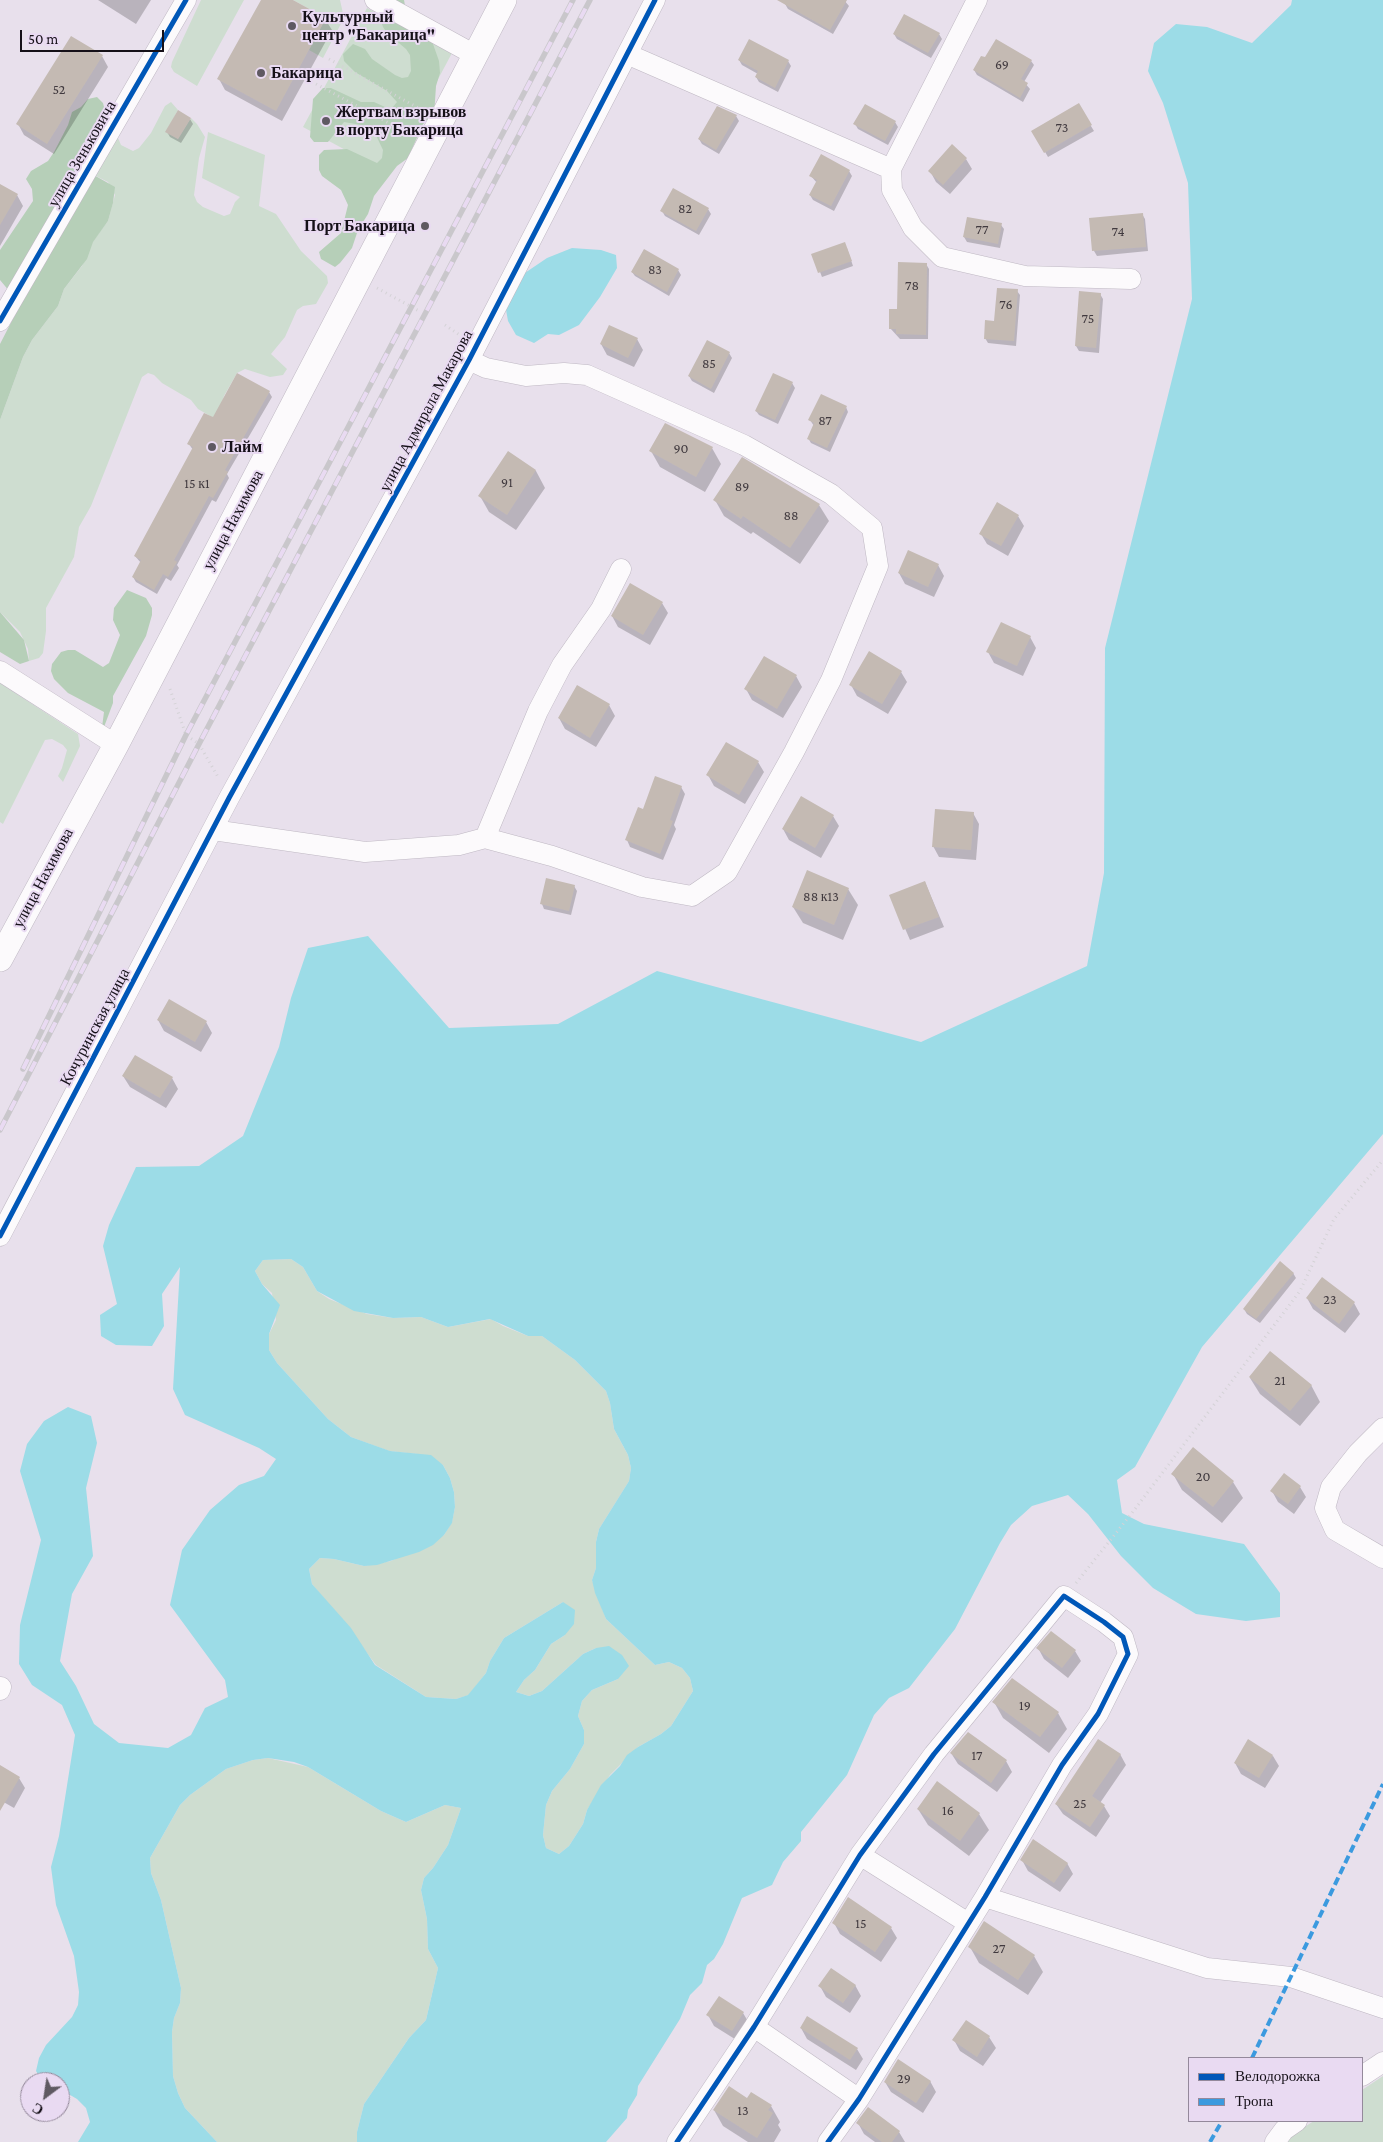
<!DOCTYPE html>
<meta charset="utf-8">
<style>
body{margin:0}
#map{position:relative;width:1383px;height:2142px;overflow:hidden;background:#e8e0ec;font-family:"Crimson Pro",serif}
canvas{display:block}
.legend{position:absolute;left:1188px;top:2057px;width:175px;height:65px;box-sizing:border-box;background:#e9daf2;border:1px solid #94899b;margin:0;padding:6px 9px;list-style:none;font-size:15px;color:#151018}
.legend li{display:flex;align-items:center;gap:10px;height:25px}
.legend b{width:25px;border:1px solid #94899b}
.north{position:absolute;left:20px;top:2072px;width:50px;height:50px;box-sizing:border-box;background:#e9daf2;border:1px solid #94899b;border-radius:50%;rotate:211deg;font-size:14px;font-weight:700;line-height:20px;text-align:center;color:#151018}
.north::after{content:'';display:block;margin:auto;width:18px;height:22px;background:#5f5962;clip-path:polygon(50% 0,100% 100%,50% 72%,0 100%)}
.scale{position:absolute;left:20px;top:30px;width:144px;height:22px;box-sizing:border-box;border:2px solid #151018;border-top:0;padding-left:6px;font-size:15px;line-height:18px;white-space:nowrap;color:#151018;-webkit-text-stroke:4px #e9daf2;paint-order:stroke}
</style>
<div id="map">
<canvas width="1383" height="2142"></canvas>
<ul class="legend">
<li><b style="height:6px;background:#0057b8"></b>Велодорожка</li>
<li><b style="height:6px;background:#3b9adf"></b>Тропа</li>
</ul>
<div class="north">С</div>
<div class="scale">50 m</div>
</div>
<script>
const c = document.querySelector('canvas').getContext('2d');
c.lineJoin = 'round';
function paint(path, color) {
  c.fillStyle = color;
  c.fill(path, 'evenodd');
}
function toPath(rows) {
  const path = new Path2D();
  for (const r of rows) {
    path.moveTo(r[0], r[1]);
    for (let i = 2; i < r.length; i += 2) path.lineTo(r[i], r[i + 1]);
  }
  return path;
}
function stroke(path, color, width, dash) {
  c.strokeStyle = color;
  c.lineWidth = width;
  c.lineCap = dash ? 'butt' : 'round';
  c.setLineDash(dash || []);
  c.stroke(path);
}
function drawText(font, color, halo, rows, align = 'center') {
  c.font = font + ' "Crimson Pro",serif';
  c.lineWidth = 4;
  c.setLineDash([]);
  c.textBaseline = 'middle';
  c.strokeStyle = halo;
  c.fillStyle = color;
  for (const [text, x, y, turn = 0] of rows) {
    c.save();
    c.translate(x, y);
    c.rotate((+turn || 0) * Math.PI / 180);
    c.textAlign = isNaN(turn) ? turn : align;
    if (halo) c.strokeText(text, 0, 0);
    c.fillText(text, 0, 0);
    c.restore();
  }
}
paint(toPath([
 [201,0,244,0,197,86,174,72,171,67,172,62],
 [293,0,340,0,344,18,323,58,309,50,326,18],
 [367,8,452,53,388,173,303,127],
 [171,102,178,110,166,132,178,139,191,118,197,124,205,137,199,158,194,195,197,202,203,207,224,216,230,214,235,202,240,197,202,178,208,132,265,155,259,206,276,214,301,251,327,276,328,283,316,304,303,306,297,310,285,337,271,354,287,369,283,375,270,377,245,369,237,373,224,396,217,420,198,409,191,400,162,383,154,375,148,373,142,377,91,506,79,527,74,557,46,608,46,631,43,653,39,658,29,661,28,649,20,632,0,612,0,420,23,357,32,340,58,306,64,289,82,266,92,242,108,221,115,195,108,182,92,174,118,130,118,138,121,145,133,151,139,148,151,133,165,106],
 [0,683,78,734,80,746,63,782,58,776,62,768,67,750,63,745,52,739,45,740,3,824,0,822],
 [291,1259,303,1267,317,1291,329,1299,367,1314,393,1318,421,1317,448,1327,491,1319,503,1326,528,1336,542,1336,575,1360,606,1391,610,1403,614,1429,628,1455,631,1468,629,1481,599,1529,596,1542,596,1568,592,1580,606,1619,655,1665,669,1662,682,1668,690,1678,693,1691,671,1726,661,1734,638,1747,610,1775,587,1810,583,1824,569,1846,559,1854,546,1848,543,1835,546,1805,552,1791,570,1769,584,1744,584,1730,578,1716,582,1701,592,1690,618,1679,596,1648,583,1654,542,1691,529,1696,516,1692,524,1680,535,1670,551,1644,565,1635,563,1602,504,1638,490,1661,486,1673,469,1695,456,1699,426,1697,376,1665,358,1641,312,1584,309,1569,320,1558,334,1559,364,1566,391,1561,444,1535,452,1522,455,1507,454,1492,450,1478,443,1465,417,1454,389,1451,351,1437,328,1419,277,1363,269,1350,269,1334,276,1320,272,1293,262,1284,255,1271,263,1260],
 [268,1758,308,1767,381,1811,406,1822,445,1805,461,1808,448,1845,433,1868,424,1878,421,1890,427,1919,428,1949,438,1968,426,2020,409,2038,364,2104,357,2132,357,2142,217,2142,185,2108,178,2093,173,2076,172,2032,174,2018,180,2003,181,1988,161,1900,151,1873,150,1858,180,1805,190,1795,226,1769,253,1760],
 [1383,2076,1383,2142,1286,2142,1293,2134,1314,2121,1362,2121,1362,2090]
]), '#ceddd0');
paint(toPath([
 [378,0,404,0,406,11,436,32,433,44,439,61,440,73,436,86,434,116,423,124,408,158,397,166,374,196,368,214,358,230,352,248,340,263,335,267,321,259,319,252,341,233,348,205,341,190,322,176,319,170,319,155,324,150,347,149,377,163,382,158,383,150,373,129,367,126,344,122,328,142,314,142,310,137,313,99,323,88,331,88,361,102,374,102,385,107,392,108,397,102,387,91,355,72,344,61,343,54,353,44,365,49,372,59,395,75,402,78,408,77,411,71,410,55,406,49,387,33,383,27,379,15],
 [97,97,103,103,107,119,92,174,115,187,113,203,108,221,93,242,87,259,64,289,58,306,32,340,23,357,0,420,0,344,17,311,10,292,0,280,0,250,33,201,32,189,26,179,31,171,48,161,54,152,68,125,72,112,81,107,88,99],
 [127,590,146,598,152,608,152,615,146,636,113,696,113,703,101,735,104,712,68,693,54,679,51,671,52,664,61,652,68,650,75,650,103,667,109,663,120,635,113,620,114,608],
 [0,612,24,640,29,661,20,664,0,652]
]), '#b6cfb8');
paint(toPath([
 [1292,0,1383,0,1383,1134,1202,1347,1135,1467,1117,1480,1122,1513,1144,1524,1244,1544,1280,1593,1280,1617,1246,1621,1196,1614,1153,1588,1121,1556,1088,1514,1068,1495,1032,1506,1011,1525,1000,1543,955,1629,909,1688,889,1698,874,1715,847,1775,801,1832,801,1841,783,1862,772,1885,742,1898,723,1944,714,1959,707,1965,702,1983,690,1995,680,2019,638,2086,637,2095,628,2110,627,2118,606,2142,357,2142,357,2132,364,2104,409,2038,426,2020,438,1968,428,1949,427,1919,421,1890,424,1878,433,1868,448,1845,461,1808,445,1805,406,1822,381,1811,308,1767,294,1762,268,1758,253,1760,226,1769,190,1795,180,1805,150,1858,151,1873,161,1900,181,1988,180,2003,174,2018,172,2032,173,2076,178,2093,185,2108,217,2142,78,2142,90,2122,86,2108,77,2099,60,2089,60,2082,43,2082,36,2071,39,2058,46,2045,72,2017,78,2005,79,1992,74,1956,56,1905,51,1867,59,1836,75,1735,62,1705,32,1685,19,1664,20,1625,41,1540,20,1471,27,1444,44,1421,68,1407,91,1416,97,1443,86,1488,93,1556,72,1594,60,1661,76,1686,94,1724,119,1743,168,1748,191,1735,205,1708,228,1697,225,1680,170,1605,182,1550,210,1510,239,1485,264,1476,276,1459,259,1448,185,1415,173,1389,180,1267,162,1294,164,1326,152,1346,116,1345,101,1336,100,1315,117,1304,103,1246,109,1225,136,1167,199,1166,243,1136,279,1047,291,998,308,948,368,936,449,1028,558,1024,657,971,921,1042,1087,966,1104,873,1105,648,1192,299,1188,183,1163,103,1148,71,1154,43,1176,24,1207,27,1252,43,1291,5],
 [291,1259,303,1267,317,1291,354,1311,393,1318,421,1317,448,1327,490,1319,528,1336,542,1336,575,1360,606,1391,610,1403,614,1429,628,1455,631,1468,629,1481,599,1529,596,1542,596,1568,592,1580,595,1593,606,1619,655,1665,669,1662,682,1668,690,1678,693,1691,671,1726,661,1734,638,1747,627,1755,620,1766,601,1785,587,1810,583,1824,569,1846,559,1854,546,1848,543,1835,546,1805,552,1791,570,1769,584,1744,584,1730,578,1716,582,1701,592,1690,618,1679,629,1666,622,1655,609,1646,596,1648,583,1654,542,1691,529,1696,516,1692,524,1680,535,1670,551,1644,565,1635,574,1624,575,1610,563,1602,504,1638,490,1661,486,1673,468,1695,456,1699,426,1697,375,1665,351,1628,312,1584,309,1569,320,1558,334,1559,364,1566,377,1565,419,1552,433,1545,444,1535,452,1523,455,1507,454,1492,450,1478,443,1465,431,1455,390,1451,351,1437,328,1419,277,1363,269,1350,269,1334,280,1305,262,1284,255,1271,263,1260],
 [572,248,601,250,616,255,617,268,600,297,579,325,559,335,548,334,534,343,516,335,508,321,505,304,516,279,547,258]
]), '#9cdce7');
paint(toPath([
 [98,0,151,0,136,24],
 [262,0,290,0,325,19,332,30,282,121,225,90,219,79],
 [787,0,844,0,849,6,833,34,788,9,785,4],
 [894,34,939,34,942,39,931,58,897,39],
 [102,56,108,67,54,154,24,135,18,124],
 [739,60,788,61,791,66,778,92,759,82,756,77,758,74,742,65],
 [1031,61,1034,65,1024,82,1030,89,1023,102,977,75,974,70],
 [865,105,895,122,898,127,888,145,858,129,855,124],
 [1078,105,1094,131,1048,157,1033,131],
 [736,116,739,121,719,154,702,144,699,139],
 [190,119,193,124,181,143,170,137,167,132],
 [821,156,849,171,852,176,834,211,813,200,810,195,817,183,811,176],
 [966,159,972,169,950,194,936,182,930,171],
 [0,185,17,195,23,206,0,246],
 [708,209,711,214,699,235,665,216,662,211],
 [1142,214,1145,219,1148,251,1097,256,1094,251,1091,219],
 [1001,225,1004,229,1000,248,967,242,964,237],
 [847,248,853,266,822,277,813,254],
 [926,264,929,269,928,339,900,339,890,328,898,311],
 [678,270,681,275,669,296,635,276,632,272],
 [1017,291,1020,295,1016,346,988,343,985,338],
 [1100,294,1103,299,1099,353,1079,351,1076,346],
 [637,339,643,350,634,367,607,355,601,344],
 [729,353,732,358,714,393,692,381,689,376],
 [792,383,795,388,778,424,759,415,756,411],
 [269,392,272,397,227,474,229,478,216,502,212,500,177,565,179,568,171,581,166,578,157,594,136,582,133,577,141,563,135,556,193,450,189,444,213,419],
 [846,407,848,412,830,452,811,443,808,438,814,426,810,420],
 [712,448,721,464,705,492,660,467,651,451],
 [509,453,536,471,545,488,516,530,489,512,480,496],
 [715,500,819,505,829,521,800,564,753,532,751,534,724,516],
 [1018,516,1024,526,1008,556,987,544,981,534],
 [938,565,944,576,934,597,905,584,899,573],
 [662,603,668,613,650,645,618,627,612,616],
 [1030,637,1036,648,1023,676,994,663,988,652],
 [901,672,907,682,888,714,857,696,851,685],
 [796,676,802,687,783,718,752,700,746,689],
 [609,705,615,716,596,747,565,729,559,718],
 [758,762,764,772,745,804,714,786,708,775],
 [681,787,685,794,674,825,676,829,663,860,630,847,627,840,644,811],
 [973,813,979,824,976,860,939,857,933,846],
 [833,816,839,826,821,858,789,840,783,829],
 [925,882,944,927,910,940,891,896],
 [574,886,577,891,571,915,544,909,542,904],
 [848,889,858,905,843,940,803,923,793,907],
 [158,1020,206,1022,212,1033,201,1052,164,1031],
 [123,1076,172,1078,178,1089,166,1108,130,1087],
 [1293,1273,1296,1278,1260,1323,1247,1314,1244,1309],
 [1322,1278,1354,1303,1360,1314,1345,1333,1313,1309,1307,1298],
 [1250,1378,1311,1385,1320,1402,1300,1426,1260,1394],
 [1173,1474,1233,1482,1243,1498,1222,1523,1182,1490],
 [1300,1487,1306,1497,1294,1514,1278,1502,1272,1491],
 [1038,1648,1075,1651,1081,1661,1068,1678,1044,1659],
 [994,1702,1058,1713,1067,1729,1049,1753,1003,1718],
 [951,1753,1006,1761,1012,1772,997,1792,958,1764],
 [1120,1754,1126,1765,1100,1803,1104,1806,1110,1816,1096,1837,1063,1814,1056,1804],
 [1273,1756,1279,1766,1265,1788,1241,1774,1235,1763],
 [0,1766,19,1778,25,1788,14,1808,0,1800],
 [918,1809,979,1814,989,1830,969,1856,928,1825],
 [1022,1860,1067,1863,1073,1874,1060,1892,1028,1871],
 [834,1923,891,1928,897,1938,881,1962,840,1934],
 [970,1947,1034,1956,1043,1972,1028,1995,979,1963],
 [855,1985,861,1996,850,2013,826,1997,820,1986],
 [743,2013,749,2023,738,2041,714,2026,708,2015],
 [966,2022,989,2037,996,2048,983,2066,960,2051,954,2040],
 [801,2028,857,2049,863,2059,856,2070,807,2039],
 [930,2081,936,2092,923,2113,891,2092,885,2082],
 [748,2100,771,2106,780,2122,778,2125,781,2130,774,2142,748,2142,723,2126,714,2110],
 [858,2123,899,2132,905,2142,875,2142,864,2134]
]), '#0003');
paint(toPath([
 [261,0,293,0,326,18,276,111,217,79],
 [777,0,847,0,830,30],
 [904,14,940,33,928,53,893,34],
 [71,36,103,55,47,144,16,124],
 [749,39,789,60,775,88,755,77,758,71,738,60],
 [996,39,1032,60,1021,79,1028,83,1020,98,973,70,981,56,985,57],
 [1079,103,1092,125,1044,153,1031,131],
 [865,104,896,121,885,141,853,124],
 [717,106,737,115,716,150,698,139],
 [178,110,191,118,178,139,165,132],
 [952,144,967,158,943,185,928,171],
 [821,154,850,170,831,206,809,195,817,180,809,176],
 [0,184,18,194,0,225],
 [673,188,709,208,696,231,660,211],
 [1143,213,1146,247,1092,251,1089,218],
 [967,217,1002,223,998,244,963,237],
 [845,242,852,261,818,273,811,254],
 [644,249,679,269,667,292,631,272],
 [898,262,927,263,926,335,896,334,896,329,889,329,889,309,897,309],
 [997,288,1018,289,1014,341,984,339,985,320,994,321],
 [1079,291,1101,293,1096,348,1075,346],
 [609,325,638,338,628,358,600,344],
 [707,340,730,352,711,389,688,376],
 [237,373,270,391,225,470,228,472,213,498,209,496,174,560,177,562,168,577,163,574,154,590,132,577,141,560,134,556,193,447,187,444,204,413,213,417],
 [773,373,793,382,775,420,755,411],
 [821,394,847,406,827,448,807,439,814,423,808,420],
 [665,423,713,447,696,477,649,451],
 [508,451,536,470,507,515,478,496],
 [742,457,820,504,790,548,743,516,741,519,713,500],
 [997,502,1019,515,1001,546,979,534],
 [908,550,939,564,928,587,898,573],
 [630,583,663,602,643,635,611,616],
 [1001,622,1031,636,1017,666,986,652],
 [869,651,902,671,882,704,849,685],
 [764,656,797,675,777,709,744,689],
 [577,685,610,704,590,738,558,718],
 [726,742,759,761,739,795,706,775],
 [655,776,682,786,670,820,673,821,660,854,625,840,638,807,643,809],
 [801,796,834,815,815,848,782,829],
 [935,809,974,812,971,850,932,847],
 [807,870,849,888,834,925,792,907],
 [546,878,575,885,569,911,540,904],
 [925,881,939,917,903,930,889,895],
 [169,999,207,1021,195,1042,157,1020],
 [135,1055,173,1077,160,1098,122,1076],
 [1280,1261,1294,1273,1256,1319,1243,1309],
 [1322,1277,1355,1302,1339,1324,1306,1298],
 [1270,1351,1312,1385,1290,1411,1249,1377],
 [1193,1447,1234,1481,1213,1507,1171,1474],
 [1284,1473,1301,1486,1288,1504,1270,1491],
 [1051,1631,1076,1650,1062,1668,1036,1648],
 [1012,1678,1059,1712,1040,1737,992,1702],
 [968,1732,1007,1760,991,1783,950,1753],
 [1098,1739,1121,1754,1092,1796,1105,1805,1090,1827,1055,1804],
 [1248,1739,1273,1755,1259,1778,1234,1763],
 [0,1765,20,1777,0,1811],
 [937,1781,980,1813,960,1841,917,1809],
 [1033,1839,1068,1863,1054,1883,1020,1860],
 [848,1897,892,1927,875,1952,832,1923],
 [984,1921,1035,1955,1018,1980,968,1947],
 [831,1968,856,1985,843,2003,818,1986],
 [719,1996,744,2012,732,2031,706,2015],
 [807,2016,858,2048,850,2060,800,2028],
 [966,2020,990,2036,977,2057,952,2040],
 [898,2059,931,2081,916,2103,884,2082],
 [729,2086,747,2098,751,2092,772,2105,768,2110,773,2113,757,2138,713,2110],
 [868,2107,900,2131,892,2142,882,2142,856,2123]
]), '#c4bab3');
const minor = toPath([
 [375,0,475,55],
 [627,54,891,169,977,0],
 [891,169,892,190,913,228,942,257,1025,276,1131,279],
 [0,321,186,0],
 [469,360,486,368,526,376,564,373,587,375,744,445,831,494,872,528,878,566,831,680,794,752,727,872,692,896,642,887,552,856,485,838],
 [0,671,116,745],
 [213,830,365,852,459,845,485,838,538,711,562,665,601,609,621,569],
 [0,1236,229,798,469,360,655,0],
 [1383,1428,1358,1453,1331,1487,1325,1508,1335,1530,1383,1558],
 [0,1690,1,1687],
 [860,1855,968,1923],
 [985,1897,1207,1968,1291,1977,1383,2008],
 [754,2027,859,2099],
 [1362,2076,1383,2062],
 [677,2142,754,2027,860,1855,934,1754,1064,1596,1104,1622,1123,1637,1128,1654,1098,1714,1062,1765,985,1897,859,2099,828,2142],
 [1275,2142,1284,2130,1297,2121]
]);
const major = toPath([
 [0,959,116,745,504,0]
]);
stroke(minor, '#bfb8c3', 21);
stroke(major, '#bfb8c3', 26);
stroke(toPath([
 [329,59,422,110],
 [316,84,409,134],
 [377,288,419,311],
 [445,325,461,336],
 [170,689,186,735,199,744,218,777],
 [1076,1583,1132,1513,1300,1291,1334,1219,1383,1160]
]), '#d4d2d6', 3, [1, 4]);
stroke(minor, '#fcfafc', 20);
stroke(major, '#fcfafc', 25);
const rail = toPath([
 [23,1069,186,735,573,0],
 [0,1130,199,744,590,0]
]);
stroke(rail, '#c9c7cb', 5.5);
stroke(rail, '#e9daf2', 4, [11]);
stroke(toPath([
 [1252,2058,1383,1784],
 [1210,2142,1222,2121]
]), '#3b9adf', 4, [8, 4]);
stroke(toPath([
 [0,321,186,0],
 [0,1236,229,798,469,360,655,0],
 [677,2142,754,2027,860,1855,934,1754,1064,1596,1104,1622,1123,1637,1128,1654,1098,1714,1062,1765,985,1897,859,2099,828,2142]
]), '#0057b8', 5);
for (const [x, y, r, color] of [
 [292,26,5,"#5f5962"],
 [261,73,5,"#5f5962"],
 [326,121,5,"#5f5962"],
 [425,226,5,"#5f5962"],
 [212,447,5,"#5f5962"]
]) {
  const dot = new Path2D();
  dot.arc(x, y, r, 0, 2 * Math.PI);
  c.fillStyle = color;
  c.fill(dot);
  stroke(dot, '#e9daf2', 2);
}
drawText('14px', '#413a3f', null, [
 ["69",1002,65],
 ["52",59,90],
 ["73",1062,128],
 ["82",685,209],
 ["77",982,230],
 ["74",1118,232],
 ["83",655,270],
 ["78",912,286],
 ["76",1006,305],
 ["75",1088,319],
 ["85",709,364],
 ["87",825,421],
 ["90",681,449],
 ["91",507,483],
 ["15 к1",197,484],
 ["89",742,487],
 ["88",791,516],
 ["88 к13",821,897],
 ["23",1330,1300],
 ["21",1280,1381],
 ["20",1203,1477],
 ["19",1025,1706],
 ["17",977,1756],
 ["25",1080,1804],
 ["16",948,1811],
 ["15",861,1924],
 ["27",999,1949],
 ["29",904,2079],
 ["13",743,2111]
]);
drawText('bold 16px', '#151018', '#e9daf2', [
 ["Культурный",302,17],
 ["центр \"Бакарица\"",302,35],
 ["Бакарица",271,73],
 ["Жертвам взрывов",336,112],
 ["в порту Бакарица",336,130],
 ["Порт Бакарица",415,226,"right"],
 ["Лайм",222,447]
], 'left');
drawText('16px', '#151018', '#e9daf2', [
 ["улица Зеньковича",82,154,-60],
 ["улица Адмирала Макарова",426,411,-62],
 ["улица Нахимова",233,520,-62],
 ["улица Нахимова",43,878,-62],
 ["Кочуринская улица",95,1027,-62]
]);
</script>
